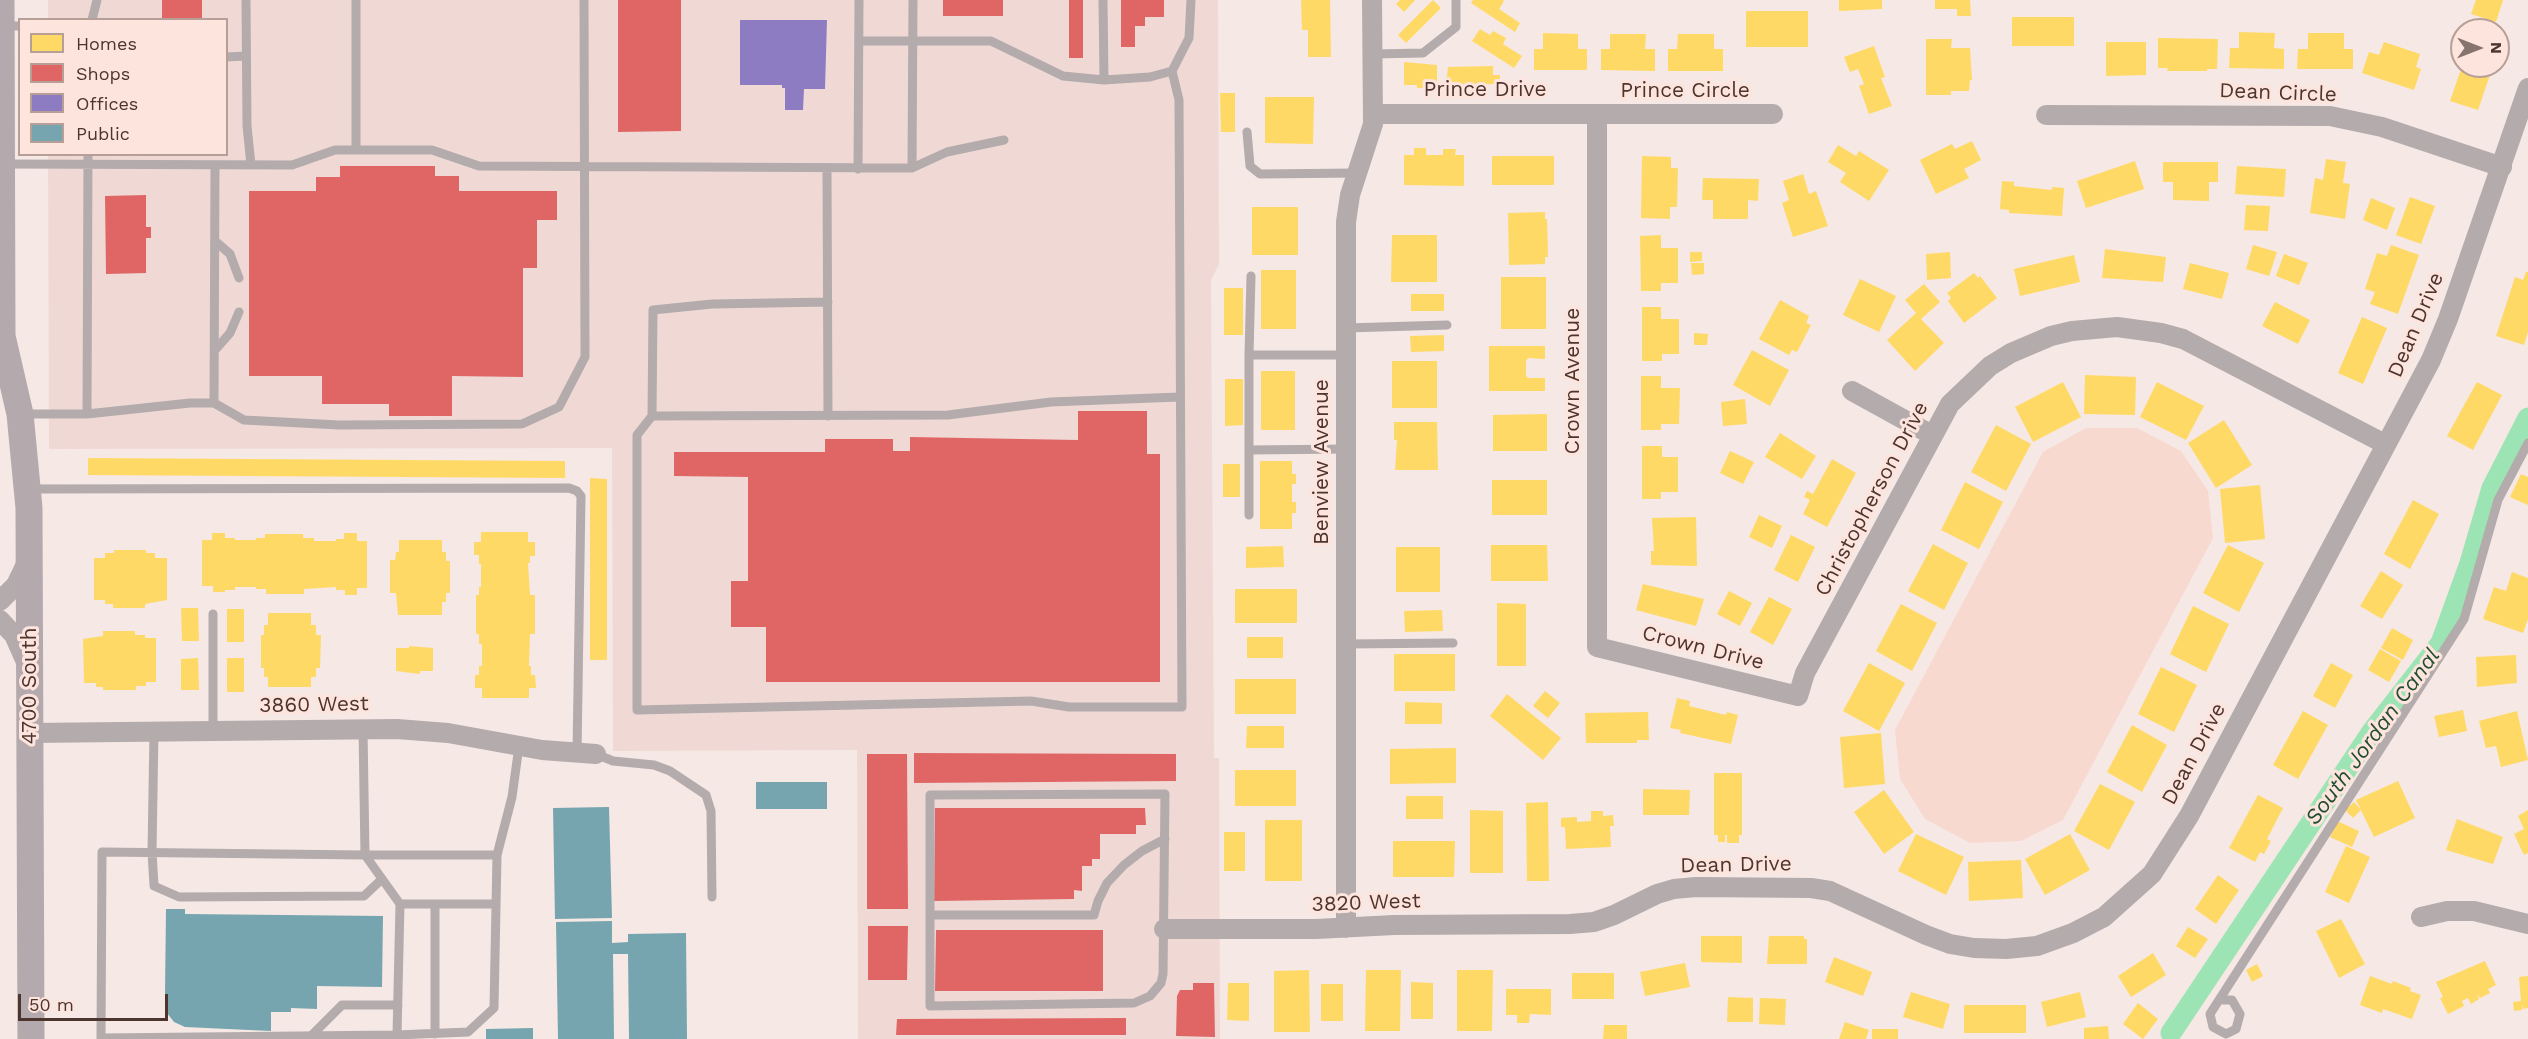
<!DOCTYPE html>
<style>
body{margin:0}
#map{position:relative;width:2528px;height:1039px;overflow:hidden;background:#f6e8e4;font-family:"Work Sans",sans-serif}
canvas{display:block}
.legend{position:absolute;left:18px;top:18px;width:210px;height:138px;box-sizing:border-box;background:#fde4dd;border:2px solid #b79e97;margin:0;padding:8px 10px;list-style:none;font-size:18px;color:#4d352f}
.legend li{display:flex;align-items:center;gap:12px;height:30px}
.legend b{width:30px;border:2px solid #b79e97}
.north{position:absolute;left:2450px;top:18px;width:60px;height:60px;box-sizing:border-box;background:#fde4dd;border:2px solid #b79e97;border-radius:50%;rotate:90deg;font-size:16px;font-weight:700;line-height:24px;text-align:center;color:#4d352f}
.north::after{content:'';display:block;margin:auto;width:21px;height:27px;background:#88746e;clip-path:polygon(50% 0,100% 100%,50% 72%,0 100%)}
.scale{position:absolute;left:18px;top:994px;width:150px;height:27px;box-sizing:border-box;border:3px solid #4d352f;border-top:0;padding-left:8px;font-size:18px;line-height:21px;white-space:nowrap;color:#4d352f;-webkit-text-stroke:4px #fde4dd;paint-order:stroke}
</style>
<div id="map">
<canvas width="2528" height="1039"></canvas>
<ul class="legend">
<li><b style="height:16px;background:#ffd966"></b>Homes</li>
<li><b style="height:16px;background:#e06666"></b>Shops</li>
<li><b style="height:16px;background:#8e7cc3"></b>Offices</li>
<li><b style="height:16px;background:#76a5af"></b>Public</li>
</ul>
<div class="north">N</div>
<div class="scale">50 m</div>
</div>
<script>
const c = document.querySelector('canvas').getContext('2d');
c.lineJoin = 'round';
function paint(path, color) {
  c.fillStyle = color;
  c.fill(path, 'evenodd');
}
function toPath(rows) {
  const path = new Path2D();
  for (const r of rows) {
    path.moveTo(r[0], r[1]);
    for (let i = 2; i < r.length; i += 2) path.lineTo(r[i], r[i + 1]);
  }
  return path;
}
function stroke(path, color, width, dash) {
  c.strokeStyle = color;
  c.lineWidth = width;
  c.lineCap = dash ? 'butt' : 'round';
  c.setLineDash(dash || []);
  c.stroke(path);
}
function drawText(font, color, halo, rows, align = 'center') {
  c.font = font + ' "Work Sans",sans-serif';
  c.lineWidth = 6;
  c.setLineDash([]);
  c.textBaseline = 'middle';
  c.strokeStyle = halo;
  c.fillStyle = color;
  for (const [text, x, y, turn = 0] of rows) {
    c.save();
    c.translate(x, y);
    c.rotate((+turn || 0) * Math.PI / 180);
    c.textAlign = isNaN(turn) ? turn : align;
    if (halo) c.strokeText(text, 0, 0);
    c.fillText(text, 0, 0);
    c.restore();
  }
}
paint(toPath([
 [48,0,1218,0,1219,264,1211,280,1214,758,1219,758,1220,1039,858,1039,857,750,613,751,612,448,49,449,48,155,226,154,226,20,48,19]
]), '#f0d9d4');
paint(toPath([
 [2086,428,2137,428,2181,451,2208,491,2213,538,2063,820,2021,841,1970,843,1925,819,1900,779,1895,730,2043,452]
]), '#f8d9d0');
paint(toPath([
 [1301,0,1330,0,1331,57,1308,57,1308,30,1302,30],
 [1400,0,1415,0,1404,12,1396,4],
 [1433,0,1441,8,1406,43,1398,35],
 [1473,0,1503,0,1504,1,1499,9,1520,23,1515,32,1471,3],
 [1839,0,1882,0,1882,9,1839,11],
 [1935,0,1970,0,1971,16,1957,16,1957,9,1935,9],
 [2476,0,2503,0,2496,22,2471,14],
 [1746,11,1808,11,1808,47,1746,47],
 [2012,17,2074,17,2074,46,2012,46],
 [1480,29,1490,35,1493,31,1506,38,1503,44,1522,56,1514,68,1472,41],
 [2239,32,2275,33,2274,48,2284,49,2284,69,2229,68,2230,48,2239,48],
 [1543,33,1578,34,1578,49,1587,49,1587,70,1534,70,1534,49,1543,49],
 [2308,33,2344,33,2344,49,2353,49,2353,69,2297,69,2298,49,2308,49],
 [1610,34,1646,34,1645,49,1655,49,1655,71,1601,70,1601,49,1610,49],
 [1678,34,1714,34,1714,49,1723,49,1723,71,1668,71,1668,49,1677,49],
 [2158,38,2218,39,2217,69,2207,69,2207,71,2167,71,2168,68,2158,68],
 [1926,39,1952,39,1951,48,1970,48,1972,80,1970,80,1969,91,1951,91,1951,95,1926,95],
 [2106,42,2146,42,2146,75,2106,76],
 [2384,42,2420,54,2416,67,2421,69,2414,90,2362,73,2369,52,2379,55],
 [1874,46,1885,77,1881,78,1892,106,1869,114,1859,86,1864,84,1858,69,1850,72,1844,57],
 [1404,62,1437,65,1437,88,1417,88,1417,85,1404,85],
 [1493,66,1493,75,1500,75,1500,84,1446,85,1448,67],
 [2462,66,2493,66,2478,110,2450,101],
 [1220,93,1235,93,1235,132,1221,132],
 [1265,97,1314,97,1313,144,1265,143],
 [1972,141,1981,160,1964,169,1969,178,1936,194,1920,160,1952,144,1955,149],
 [1838,145,1856,156,1859,151,1889,170,1869,201,1840,182,1846,173,1828,162],
 [1414,148,1426,148,1426,155,1443,155,1443,149,1456,149,1455,155,1464,155,1464,186,1404,185,1404,155,1414,155],
 [1492,156,1554,156,1554,185,1492,185],
 [1642,156,1671,157,1671,168,1678,168,1677,207,1670,207,1670,219,1641,218],
 [2326,159,2346,162,2343,183,2350,184,2345,219,2310,213,2315,178,2323,180],
 [2135,161,2144,189,2086,208,2077,181],
 [2163,162,2218,162,2218,182,2209,182,2209,201,2173,200,2173,182,2163,182],
 [2237,166,2286,169,2284,197,2235,194],
 [1803,174,1809,194,1816,191,1828,226,1793,237,1782,203,1789,200,1783,181],
 [1703,178,1759,179,1758,201,1748,200,1748,219,1713,219,1713,200,1702,200],
 [2002,181,2014,182,2014,186,2052,190,2052,187,2064,188,2062,216,2009,213,2009,210,2000,209],
 [2410,197,2435,206,2421,244,2396,235],
 [2371,198,2395,208,2387,230,2363,220],
 [2246,205,2270,206,2268,231,2244,230],
 [1252,207,1298,207,1298,255,1252,255],
 [1545,212,1545,219,1547,219,1548,257,1545,257,1545,264,1509,265,1508,213],
 [1392,235,1437,235,1437,282,1391,282],
 [1661,235,1661,248,1678,248,1678,283,1661,283,1661,291,1641,291,1640,236],
 [2253,245,2277,252,2269,276,2246,269],
 [2391,245,2419,255,2398,314,2370,304,2375,292,2365,289,2377,253,2387,256],
 [2105,249,2166,257,2163,282,2102,278],
 [1690,252,1702,252,1702,261,1690,262],
 [1950,252,1951,278,1927,280,1926,254],
 [2284,254,2308,263,2299,285,2276,276],
 [2074,255,2080,282,2020,296,2014,269],
 [1691,263,1704,263,1704,274,1692,275],
 [2190,263,2229,273,2222,299,2183,289],
 [1261,270,1296,270,1296,329,1261,329],
 [2526,272,2528,272,2528,332,2524,345,2496,336,2515,277,2523,280],
 [1974,273,1978,278,1980,276,1997,298,1964,323,1948,301,1951,298,1947,293],
 [1501,277,1546,277,1546,329,1501,329],
 [1860,279,1896,296,1879,332,1843,315],
 [1924,284,1940,302,1921,319,1944,343,1915,371,1887,340,1916,313,1905,300],
 [1224,288,1243,288,1243,335,1224,335],
 [1411,294,1444,294,1444,311,1411,311],
 [1780,300,1809,316,1806,323,1811,325,1797,352,1792,350,1789,355,1759,339],
 [2275,302,2310,320,2298,344,2262,326],
 [1642,307,1661,307,1661,319,1679,319,1679,354,1662,354,1662,361,1642,361],
 [2362,317,2387,328,2363,384,2338,373],
 [1694,333,1708,334,1707,345,1694,345],
 [1444,335,1444,351,1411,352,1410,336],
 [1489,346,1545,346,1545,359,1528,358,1526,361,1526,376,1528,378,1545,378,1545,391,1489,391],
 [1752,350,1789,370,1770,406,1733,385],
 [1392,361,1437,361,1437,408,1392,408],
 [1261,371,1295,371,1295,430,1261,430],
 [2085,375,2136,377,2135,415,2084,414],
 [1641,376,1661,376,1661,388,1680,388,1679,424,1661,424,1661,430,1641,430],
 [1225,379,1243,379,1243,425,1225,426],
 [2063,382,2081,417,2033,442,2015,407],
 [2157,382,2204,406,2186,440,2140,417],
 [2477,382,2502,395,2473,450,2447,436],
 [1745,399,1747,424,1723,426,1721,402],
 [1547,414,1547,451,1493,451,1493,415],
 [2224,420,2252,465,2216,488,2188,443],
 [1394,422,1437,422,1438,470,1395,470,1397,440,1394,440],
 [1996,425,2031,444,2006,491,1971,472],
 [1780,433,1816,456,1802,479,1765,457],
 [1642,446,1662,446,1662,457,1678,457,1678,492,1661,492,1661,499,1642,499],
 [1730,451,1754,462,1743,484,1720,473],
 [88,458,565,461,565,478,88,475],
 [1832,459,1856,473,1827,527,1803,514,1810,500,1804,497,1807,491,1813,494],
 [1260,461,1292,461,1292,474,1296,474,1296,484,1292,484,1292,502,1296,502,1296,513,1292,513,1292,529,1260,529],
 [1223,464,1240,464,1240,497,1223,497],
 [2521,474,2528,477,2528,505,2510,497],
 [590,478,607,479,607,660,590,660],
 [1492,480,1547,480,1547,515,1492,515],
 [1965,482,2003,502,1979,549,1941,530],
 [2260,485,2265,539,2225,543,2220,489],
 [2413,500,2439,514,2410,569,2384,554],
 [1759,515,1782,526,1772,548,1749,537],
 [1696,517,1697,566,1651,565,1651,551,1654,551,1652,518],
 [481,532,528,532,528,542,535,542,535,556,530,556,530,563,528,563,530,595,535,595,535,634,530,634,529,666,531,666,531,675,535,675,536,688,529,688,529,698,482,698,482,688,475,688,475,675,479,675,479,666,482,666,482,644,479,644,479,634,476,634,476,595,479,595,479,587,481,587,481,564,479,564,479,555,474,555,474,542,481,542],
 [212,533,225,533,225,538,235,538,235,540,256,540,256,538,265,538,265,534,303,534,303,538,314,538,314,541,336,541,336,539,344,539,344,533,357,533,357,541,367,541,367,588,357,588,357,595,345,595,345,590,336,590,336,587,304,589,304,594,266,594,266,589,256,589,256,587,235,587,235,590,225,590,225,592,213,592,213,586,202,586,202,540,212,540],
 [1791,535,1815,547,1798,582,1774,570],
 [399,540,442,540,442,552,446,552,446,561,450,561,450,593,446,593,446,602,442,602,442,615,398,615,396,593,390,593,390,560,395,560,396,552,399,552],
 [1933,544,1968,563,1944,610,1908,591],
 [1491,545,1547,545,1548,581,1491,581],
 [2228,545,2264,563,2239,612,2203,593],
 [1283,546,1284,567,1246,568,1246,547],
 [1396,547,1440,547,1440,592,1396,592],
 [114,550,146,550,146,553,155,553,155,558,167,558,167,600,145,604,145,608,113,608,113,604,105,604,105,600,94,600,94,558,105,558,105,553,114,553],
 [2381,571,2403,585,2382,619,2360,606],
 [2512,572,2528,578,2528,619,2523,633,2483,619,2494,587,2506,591],
 [1643,584,1704,599,1696,626,1636,610],
 [1235,589,1297,589,1297,623,1235,623],
 [1729,591,1752,603,1740,626,1717,614],
 [1769,597,1792,609,1773,645,1750,632],
 [1497,603,1526,604,1526,666,1497,666],
 [1901,604,1937,623,1912,671,1876,651],
 [2193,606,2229,624,2206,672,2170,654],
 [181,608,198,608,199,641,182,641],
 [227,609,244,609,244,642,227,642],
 [1442,610,1443,631,1405,632,1404,611],
 [268,613,311,613,311,625,316,625,316,635,321,635,320,668,316,668,316,677,311,677,311,687,268,687,268,677,264,677,264,668,261,668,261,635,264,635,264,625,268,625],
 [2392,628,2413,640,2403,660,2381,648],
 [103,631,135,631,135,635,145,635,145,638,156,638,156,682,146,682,146,686,136,686,136,690,103,690,103,687,96,687,96,683,84,683,83,639,103,636],
 [1247,637,1283,637,1283,658,1247,658],
 [409,646,433,648,433,671,420,671,420,674,396,671,396,648,409,648],
 [2380,649,2401,661,2389,682,2368,670],
 [1394,654,1455,654,1455,691,1394,691],
 [2516,655,2517,683,2477,687,2476,657],
 [198,658,199,690,181,690,181,659],
 [227,658,244,658,244,692,227,692],
 [1869,663,1905,683,1879,731,1843,711],
 [2331,663,2353,675,2335,708,2313,696],
 [2161,667,2197,685,2174,732,2138,714],
 [1235,679,1296,679,1296,714,1235,714],
 [1545,691,1560,703,1548,718,1533,706],
 [1507,694,1561,738,1543,760,1490,716],
 [1677,698,1690,701,1689,706,1726,715,1727,712,1738,715,1731,744,1680,733,1681,730,1670,728],
 [1405,702,1442,703,1442,724,1405,724],
 [2463,710,2467,731,2439,737,2434,716],
 [2303,711,2328,725,2298,779,2273,765],
 [2517,711,2528,760,2501,767,2496,746,2486,748,2479,721],
 [1648,712,1649,740,1637,740,1637,743,1586,743,1585,713],
 [2132,725,2167,745,2142,792,2107,772],
 [1247,726,1284,726,1284,748,1246,748],
 [1881,733,1885,784,1844,788,1840,737],
 [1456,748,1456,783,1390,784,1390,749],
 [1235,770,1296,770,1296,806,1235,806],
 [1714,773,1742,773,1742,835,1739,835,1739,843,1727,843,1727,835,1725,835,1725,842,1718,842,1718,835,1714,835],
 [2398,781,2415,818,2374,837,2356,800],
 [2100,784,2135,802,2109,850,2074,831],
 [1643,789,1690,790,1689,815,1643,815],
 [1884,790,1914,832,1884,854,1854,812],
 [2258,795,2283,808,2267,839,2271,841,2264,854,2260,852,2255,862,2229,848],
 [1406,796,1443,796,1443,819,1406,819],
 [1548,802,1549,881,1527,881,1526,803],
 [2354,802,2361,810,2353,818,2345,810],
 [1470,810,1503,811,1503,873,1470,873],
 [2528,810,2528,853,2524,855,2514,834,2524,829,2518,816],
 [1591,811,1603,811,1603,816,1613,815,1614,826,1610,826,1611,847,1566,849,1565,827,1561,827,1561,818,1577,817,1577,822,1591,821],
 [2457,819,2503,837,2493,864,2446,850],
 [1265,820,1302,820,1302,881,1265,881],
 [2337,821,2359,831,2352,847,2330,837],
 [1224,832,1245,832,1245,871,1224,871],
 [1916,834,1964,857,1946,895,1898,871],
 [2070,834,2090,870,2045,895,2025,859],
 [1393,841,1455,841,1454,877,1393,877],
 [2346,846,2370,857,2349,903,2325,892],
 [2021,860,2023,898,1969,901,1968,862],
 [2218,875,2239,890,2216,924,2195,909],
 [2341,919,2365,964,2339,978,2316,931],
 [2188,927,2208,939,2195,958,2176,946],
 [1701,936,1742,936,1742,963,1701,962],
 [1769,936,1804,936,1804,939,1807,939,1807,964,1767,964],
 [2153,953,2166,975,2131,997,2118,976],
 [1834,957,1872,972,1863,996,1825,982],
 [2485,961,2496,985,2488,989,2490,993,2480,998,2477,994,2479,999,2471,1004,2468,998,2462,1001,2464,1006,2448,1014,2440,998,2443,997,2436,982],
 [1685,963,1690,987,1645,996,1640,972],
 [2257,964,2263,976,2252,982,2246,970],
 [1309,970,1310,1032,1274,1032,1274,971],
 [1366,970,1401,970,1400,1031,1365,1031],
 [1457,970,1493,970,1492,1031,1457,1031],
 [1572,973,1614,973,1614,999,1572,999],
 [2370,976,2392,984,2393,981,2411,988,2410,991,2421,995,2412,1019,2383,1009,2382,1013,2360,1005],
 [2528,976,2528,1008,2523,1009,2522,1004,2522,1010,2514,1011,2513,1002,2521,1001,2519,977],
 [1411,982,1433,983,1433,1019,1411,1019],
 [1228,983,1249,983,1249,1021,1227,1020],
 [1321,984,1343,984,1343,1021,1321,1021],
 [1506,989,1551,989,1551,1015,1530,1014,1529,1023,1517,1023,1517,1015,1506,1015],
 [1911,992,1950,1004,1943,1029,1903,1017],
 [2080,992,2086,1017,2047,1027,2041,1002],
 [1728,997,1753,998,1753,1022,1727,1022],
 [1760,998,1786,999,1785,1025,1759,1024],
 [2138,1003,2158,1019,2143,1039,2123,1024],
 [1964,1005,2026,1005,2026,1033,1964,1033],
 [1845,1022,1869,1030,1866,1039,1839,1039],
 [1604,1025,1627,1025,1627,1039,1603,1039],
 [2108,1026,2109,1039,2084,1039,2084,1028],
 [1872,1029,1898,1029,1898,1039,1872,1039]
]), '#ffd966');
paint(toPath([
 [162,0,202,0,202,20,162,18],
 [618,0,681,0,681,131,618,132],
 [943,0,1003,0,1003,16,943,16],
 [1069,0,1083,0,1083,58,1069,58],
 [1121,0,1164,0,1164,17,1145,17,1145,26,1135,26,1135,47,1121,47],
 [340,166,435,166,435,176,459,176,459,191,557,191,557,220,537,220,537,268,523,268,523,377,452,376,452,416,389,416,389,404,322,404,322,376,249,376,249,191,316,191,316,177,340,177],
 [146,195,146,227,151,227,151,238,146,238,146,273,106,274,105,196],
 [1078,411,1147,411,1147,454,1160,454,1160,682,766,682,766,627,731,627,731,581,748,581,748,477,674,476,674,452,825,452,825,439,893,439,893,451,910,451,910,437,1078,440],
 [914,753,1176,754,1176,781,914,783],
 [867,754,907,754,908,909,867,909],
 [935,808,1145,808,1146,825,1136,825,1136,834,1100,834,1100,859,1092,859,1092,866,1082,866,1082,891,1074,890,1074,899,934,901],
 [868,926,908,926,907,980,868,980],
 [936,930,1103,930,1103,991,935,991],
 [1193,983,1214,983,1215,1037,1176,1036,1177,996,1180,990,1193,990],
 [1126,1018,1126,1035,896,1035,897,1019]
]), '#e06666');
paint(toPath([
 [740,20,827,20,825,89,804,89,803,110,785,110,785,88,782,88,782,85,740,85]
]), '#8e7cc3');
paint(toPath([
 [756,782,827,782,827,809,756,809],
 [609,807,612,918,555,919,553,808],
 [166,909,185,909,185,914,383,916,382,987,317,986,317,1009,291,1008,291,1012,271,1012,271,1031,185,1027,174,1022,167,1013,168,994,165,994],
 [612,921,612,943,628,942,628,934,686,933,687,1039,629,1039,628,954,613,954,614,1039,558,1039,556,922],
 [533,1028,533,1039,486,1039,486,1029]
]), '#76a5af');
stroke(toPath([
 [2171,1033,2371,733,2441,643,2470,563,2492,488,2528,418]
]), '#9de4b4', 21);
stroke(toPath([
 [246,0,247,126,251,165],
 [356,0,356,150],
 [1103,0,1104,80],
 [92,20,97,0],
 [4,26,20,26],
 [859,41,991,41,1063,76,1104,80,1150,77,1172,71,1189,38,1191,0],
 [1373,54,1423,53,1456,27,1456,0],
 [226,57,246,56],
 [1247,132,1250,166,1260,174,1356,173],
 [4,164,292,165,335,150,432,150,479,166,912,168,947,152,1004,140],
 [912,168,913,0],
 [858,169,859,0],
 [827,170,828,416],
 [215,241,230,254,239,278],
 [828,302,712,304,653,310,652,416,637,435,637,710,1031,701,1069,707,1182,707,1179,100,1172,71],
 [1346,328,1447,325],
 [215,350,230,333,239,312],
 [1249,355,1251,276],
 [214,403,215,165],
 [22,414,87,414,88,154],
 [87,414,190,403,214,403,244,420,339,425,522,424,559,407,585,357,584,0],
 [652,416,948,415,1051,402,1179,397],
 [1249,450,1346,449],
 [31,489,569,488,577,491,581,496,577,753],
 [1249,515,1249,355,1346,355],
 [1346,644,1453,643],
 [363,729,365,855,102,852,101,1038,397,1035,400,904,365,855],
 [213,730,213,614],
 [154,731,152,852,154,886,179,897,364,896,382,879],
 [596,754,613,761,654,765,670,771,706,795,711,811,712,897],
 [1165,794,1163,974,1161,983,1150,996,1134,1003,930,1006,930,795,1165,794],
 [365,855,497,855],
 [400,904,435,904],
 [930,915,1094,915,1098,901,1107,883,1124,865,1142,851,1165,839],
 [2219,1000,2232,1000,2240,1014,2236,1029,2226,1034,2213,1027,2210,1014,2464,619,2498,500,2528,443],
 [435,1034,435,904,495,904],
 [397,1035,468,1032,494,1008,497,855,512,797,519,746],
 [311,1036,342,1005,398,1005]
]), '#b4abad', 9);
stroke(toPath([
 [1374,114,1773,114],
 [1597,115,1597,647,1798,696,1805,673,1950,404,1990,366,2011,353,2051,336,2072,331,2117,327,2161,333,2183,339,2385,444],
 [2046,115,2330,116,2382,127,2502,167],
 [1852,391,1932,435],
 [0,601,16,585,27,562],
 [0,620,14,635,26,662],
 [30,733,397,729,448,733,542,750,596,754],
 [2421,917,2447,911,2474,911,2528,924],
 [1346,928,1346,222,1350,195,1373,124,1372,0],
 [1164,929,1316,929,1394,925,1570,924,1594,922,1614,915,1657,894,1674,889,1696,887,1811,888,1830,891,1926,935,1950,944,1974,948,2006,949,2037,946,2073,933,2104,917,2152,874,2189,816,2431,360,2448,319,2528,88]
]), '#b4abad', 20);
stroke(toPath([
 [1,0,2,336,20,414,29,508,31,1039]
]), '#b4a9ac', 27);
drawText('21px', '#4d352f', '#fde4dd', [
 ["Prince Drive",1485,90],
 ["Prince Circle",1685,91],
 ["Dean Circle",2278,93,2],
 ["Dean Drive",2416,325,-67],
 ["Crown Avenue",1573,381,-90],
 ["Benview Avenue",1322,462,-90],
 ["Christopherson Drive",1872,499,-62],
 ["Crown Drive",1703,648,14],
 ["4700 South",30,686,-90],
 ["3860 West",314,705,-1],
 ["Dean Drive",2194,754,-62],
 ["Dean Drive",1736,865,-1],
 ["3820 West",1366,903,-2]
]);
drawText('italic 22px', '#214d32', '#fde4dd', [
 ["South Jordan Canal",2373,737,-54]
]);
</script>
